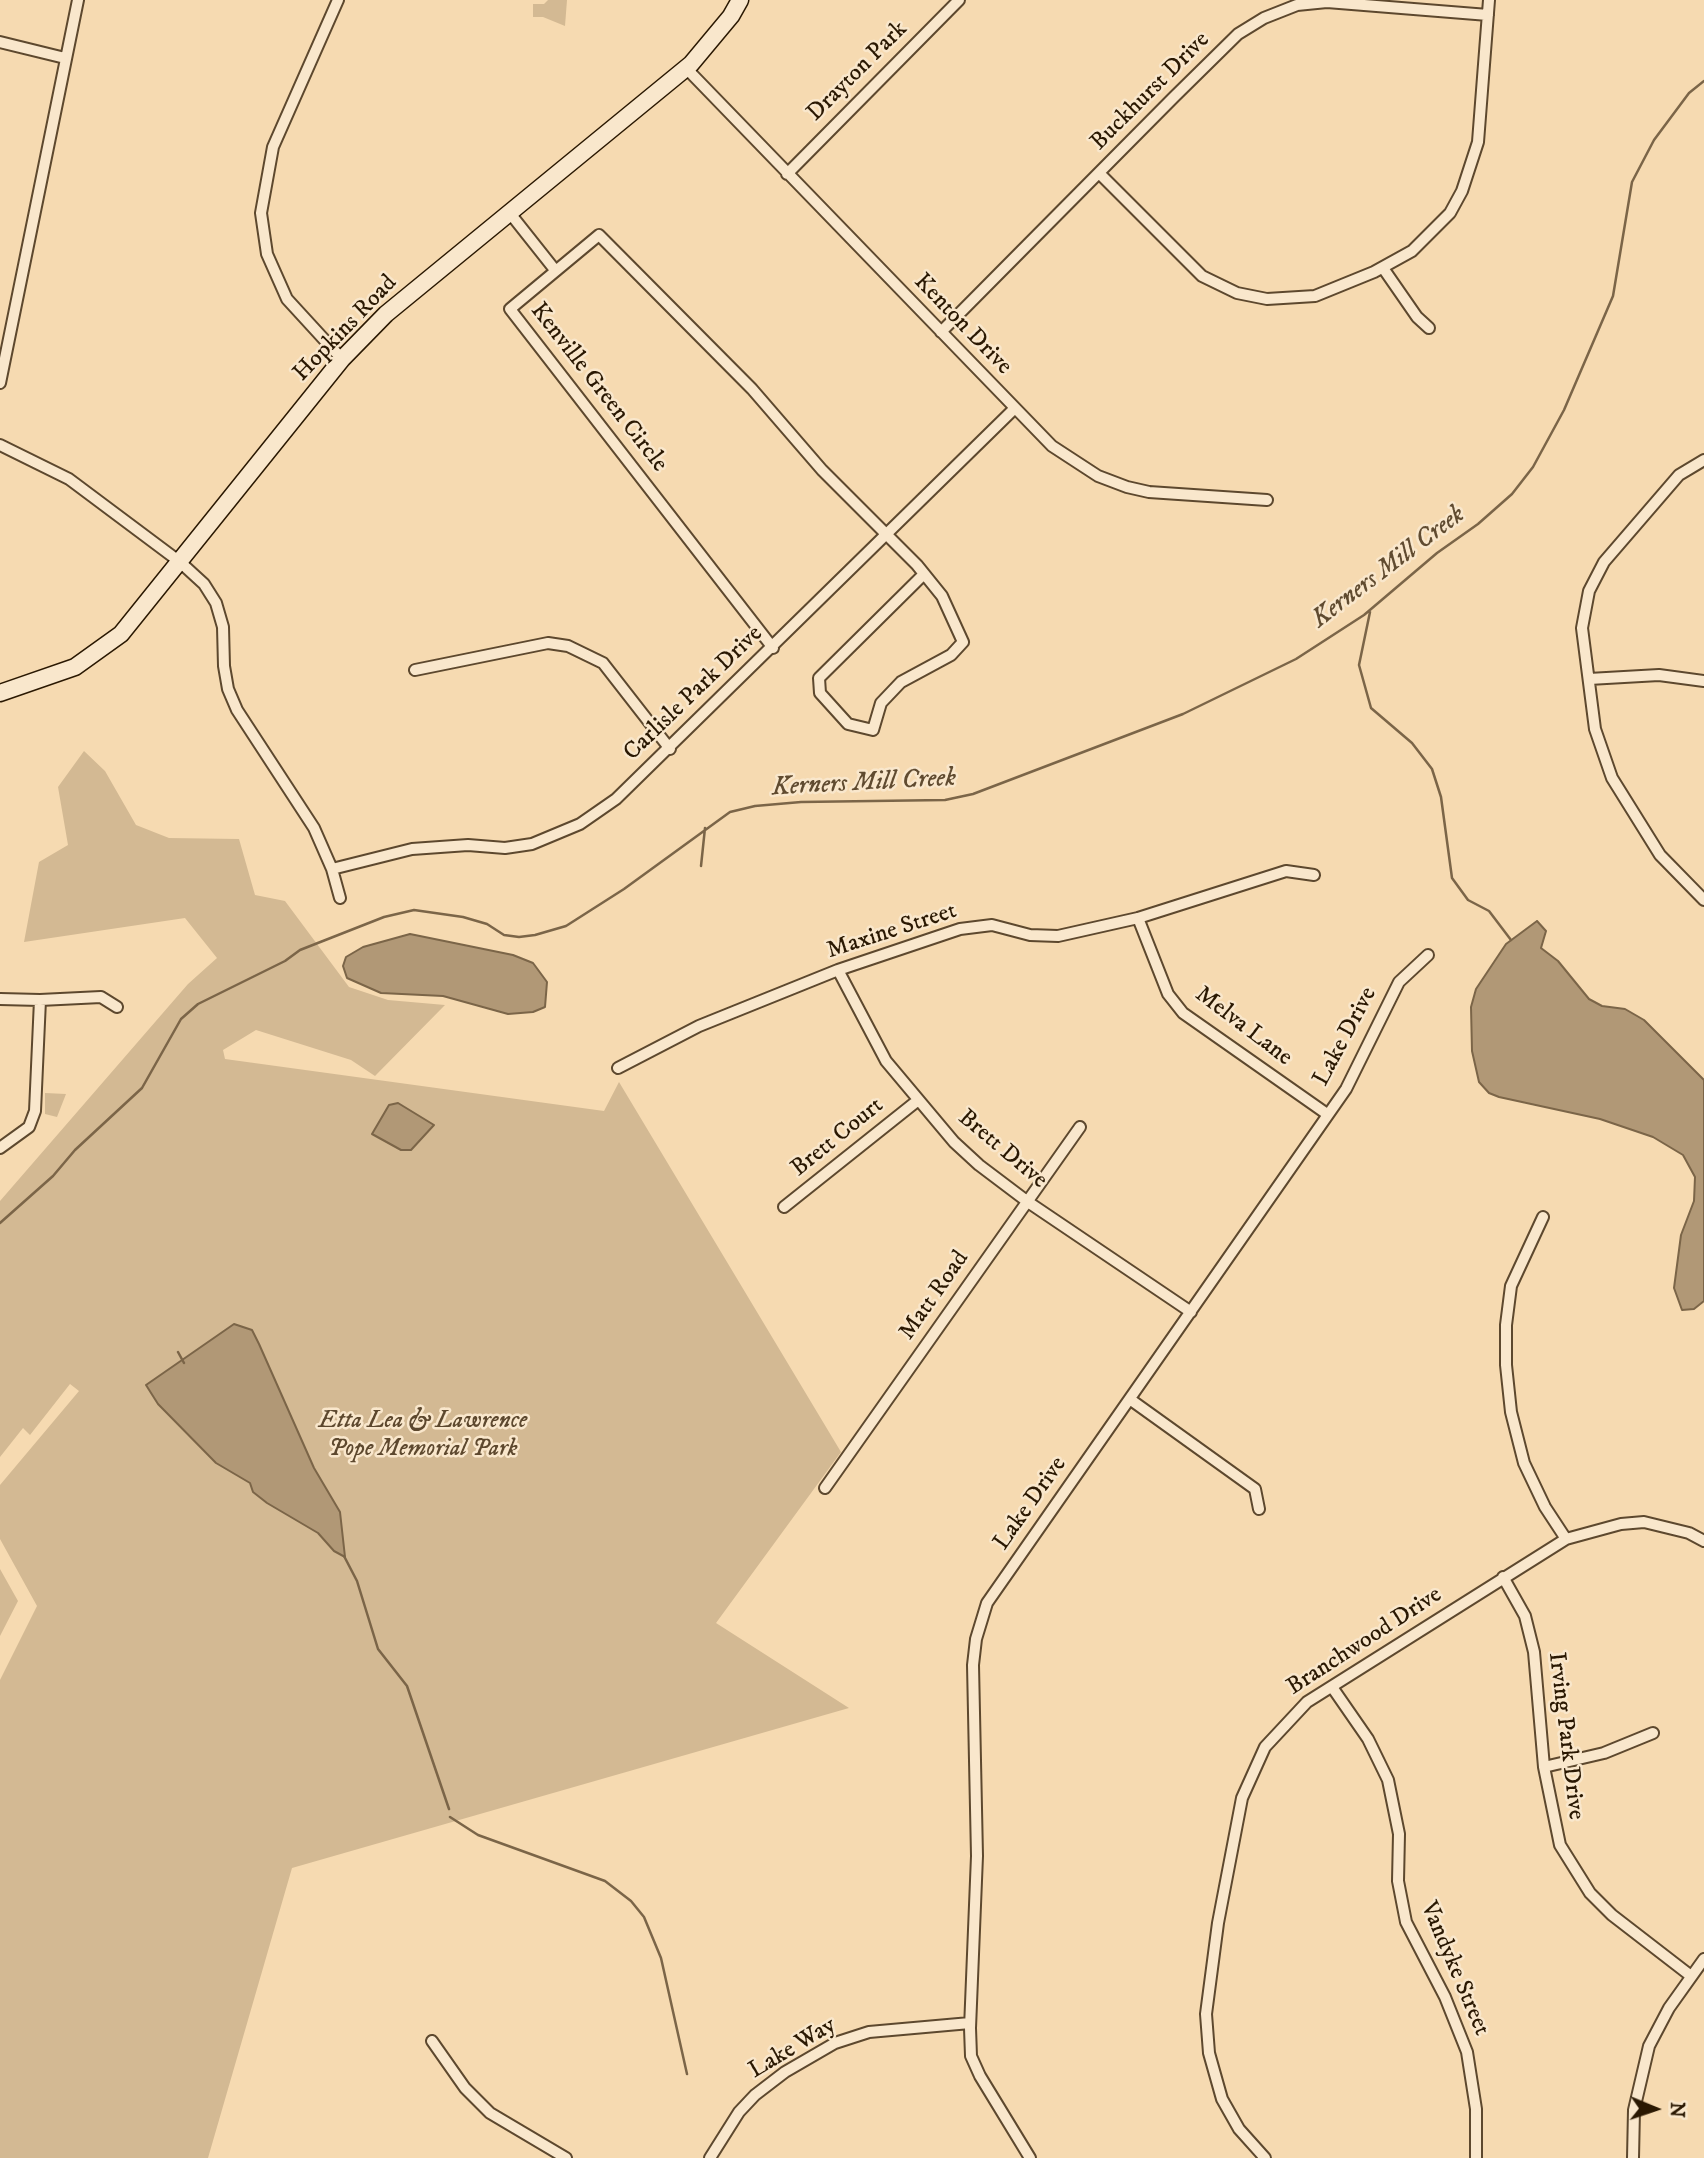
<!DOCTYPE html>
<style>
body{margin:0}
#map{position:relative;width:1704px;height:2158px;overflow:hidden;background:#f6dab1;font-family:"IM FELL DW Pica",serif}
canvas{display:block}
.north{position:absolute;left:1620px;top:2074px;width:70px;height:70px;-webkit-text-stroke:5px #f9e7cc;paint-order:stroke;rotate:92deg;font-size:19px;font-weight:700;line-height:28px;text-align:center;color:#2a1802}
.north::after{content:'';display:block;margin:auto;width:24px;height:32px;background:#2a1802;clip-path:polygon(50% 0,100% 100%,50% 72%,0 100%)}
</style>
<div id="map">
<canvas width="1704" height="2158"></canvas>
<div class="north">N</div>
</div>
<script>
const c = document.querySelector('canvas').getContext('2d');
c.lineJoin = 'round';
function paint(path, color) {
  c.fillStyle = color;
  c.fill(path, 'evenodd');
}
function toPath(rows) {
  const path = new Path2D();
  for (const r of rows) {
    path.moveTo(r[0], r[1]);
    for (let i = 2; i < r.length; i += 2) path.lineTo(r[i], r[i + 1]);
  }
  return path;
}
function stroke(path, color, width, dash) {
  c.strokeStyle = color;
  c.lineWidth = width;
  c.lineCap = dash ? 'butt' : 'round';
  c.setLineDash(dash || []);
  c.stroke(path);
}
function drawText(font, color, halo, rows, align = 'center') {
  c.font = font + ' "IM FELL DW Pica",serif';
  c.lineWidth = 5;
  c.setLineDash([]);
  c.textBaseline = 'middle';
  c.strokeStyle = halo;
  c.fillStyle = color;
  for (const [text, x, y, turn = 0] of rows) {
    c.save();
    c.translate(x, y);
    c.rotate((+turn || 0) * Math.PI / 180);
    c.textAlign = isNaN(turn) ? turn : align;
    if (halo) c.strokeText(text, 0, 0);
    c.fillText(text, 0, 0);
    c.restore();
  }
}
paint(toPath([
 [548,0,567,0,565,26,543,17,533,17,533,4,544,4],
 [84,751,105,771,136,825,169,838,239,839,255,895,285,901,349,987,388,1000,445,1005,375,1076,351,1060,256,1030,223,1050,225,1059,604,1111,619,1082,841,1452,716,1623,849,1708,292,1868,208,2158,0,2158,0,1680,37,1606,0,1539,0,1485,79,1391,70,1384,30,1435,23,1428,0,1457,0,1201,188,984,217,958,185,918,24,942,39,862,68,845,58,787],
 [45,1093,66,1094,57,1117,45,1114],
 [0,1569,18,1601,0,1636]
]), '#d3b993');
const water = toPath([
 [1537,921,1546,931,1541,948,1558,961,1589,999,1602,1006,1625,1009,1644,1020,1704,1080,1704,1301,1694,1309,1682,1310,1674,1288,1681,1235,1694,1201,1695,1177,1683,1155,1653,1137,1600,1119,1499,1097,1489,1093,1479,1082,1472,1051,1471,1007,1476,989,1506,944,1537,921],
 [410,934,513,955,533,963,547,982,545,1007,533,1012,508,1014,443,996,381,993,347,978,343,966,346,957,363,947,410,934],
 [398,1103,434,1125,411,1150,401,1150,372,1134,389,1105,398,1103],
 [234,1324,252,1330,259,1344,314,1468,340,1512,345,1557,334,1551,318,1533,267,1503,253,1492,250,1483,216,1463,158,1404,146,1385,234,1324]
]);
paint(water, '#b19876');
stroke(water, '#7b6548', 2);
stroke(toPath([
 [1370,612,1359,665,1371,708,1412,743,1432,769,1441,797,1452,878,1468,900,1489,911,1511,940],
 [701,866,705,828],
 [0,1223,53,1176,75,1150,142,1088,181,1019,198,1004,285,961,300,950,384,917,414,910,463,917,487,924,504,935,519,937,535,935,566,926,624,889,730,812,755,806,801,802,945,800,973,794,1183,714,1296,659,1364,615,1437,553,1478,524,1512,494,1533,467,1564,410,1613,296,1632,182,1654,140,1689,93,1704,81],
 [178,1352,184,1363],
 [344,1556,357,1581,378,1649,407,1686,449,1809],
 [450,1817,478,1835,605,1881,631,1901,644,1917,661,1958,687,2074]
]), '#7b6548', 2.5);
const street = toPath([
 [338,0,273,147,261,213,267,254,287,299,342,359],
 [0,42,65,58],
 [686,68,1052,446,1098,476,1127,487,1149,492,1267,500],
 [1099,173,1202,276,1237,293,1267,299,1315,296,1374,272,1412,251,1450,213,1462,191,1478,142,1489,0],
 [787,174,959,0],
 [509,212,555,270],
 [1383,268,1417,317,1429,328],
 [941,332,1174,97,1238,34,1264,18,1297,5,1327,2,1488,15],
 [0,383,78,0],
 [0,445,69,479,180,562,204,584,216,603,223,627,224,666,228,689,237,710,314,828,332,869,340,898],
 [1704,460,1679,475,1604,562,1589,591,1582,628,1595,729,1612,778,1660,855,1704,900],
 [773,648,510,309,599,235,752,389,822,470,917,565,942,596,963,642,951,655,901,682,881,703,873,730,848,724,820,693,819,678,924,574],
 [415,670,548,643,568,646,603,663,670,749],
 [1589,679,1659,675,1704,681],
 [332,869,412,849,468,845,505,848,532,844,580,824,616,799,1014,409],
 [1138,918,1168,994,1183,1013,1327,1114],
 [838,970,886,1061,954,1142,979,1165,1028,1202,1191,1312],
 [0,999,40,1000],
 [618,1068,699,1026,838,970,960,929,992,925,1030,935,1058,936,1138,918,1286,871,1314,875],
 [0,1148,29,1127,35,1111,40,1000,101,997,117,1007],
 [784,1207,917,1101],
 [1543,1217,1511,1286,1506,1325,1506,1365,1511,1412,1524,1463,1545,1507,1566,1539],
 [1131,1400,1255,1489,1259,1509],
 [825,1488,1080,1127],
 [1503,1577,1525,1616,1534,1652,1544,1767,1560,1845,1590,1893,1612,1915,1691,1976],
 [1332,1687,1368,1739,1388,1780,1399,1834,1398,1881,1406,1922,1445,1997,1467,2052,1476,2109,1476,2158],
 [1544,1767,1604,1753,1653,1733],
 [432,2041,465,2088,490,2113,566,2158],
 [710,2158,739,2112,755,2095,785,2072,835,2043,869,2032,970,2023],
 [1030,2158,980,2076,971,2056,970,2028,977,1856,973,1665,976,1639,987,1603,1346,1089,1399,982,1428,955],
 [1265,2158,1239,2129,1222,2099,1209,2053,1206,2014,1218,1923,1242,1798,1265,1747,1307,1702,1566,1539,1621,1524,1644,1522,1689,1533,1704,1541],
 [1633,2158,1634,2110,1649,2046,1669,2008,1704,1959]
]);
const secondary = toPath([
 [0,693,75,667,121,634,342,359,386,314,691,64,731,16,740,0]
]);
stroke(street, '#5d482e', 14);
stroke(secondary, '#2a1802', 19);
stroke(street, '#f9e7cc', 10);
stroke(secondary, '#f9e7cc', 16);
drawText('24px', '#2a1802', '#f9e7cc', [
 ["Drayton Park",858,72,-45],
 ["Buckhurst Drive",1151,92,-45],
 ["Kenton Drive",962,325,46],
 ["Hopkins Road",346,329,-46],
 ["Kenville Green Circle",598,388,52],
 ["Carlisle Park Drive",694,694,-44],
 ["Maxine Street",892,932,-18],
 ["Melva Lane",1243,1027,37],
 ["Lake Drive",1346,1037,-62],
 ["Brett Court",838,1138,-39],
 ["Brett Drive",1002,1150,40],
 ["Matt Road",935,1296,-55],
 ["Lake Drive",1031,1504,-55],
 ["Branchwood Drive",1365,1642,-33],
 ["Irving Park Drive",1565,1736,83],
 ["Vandyke Street",1454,1969,67],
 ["Lake Way",793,2049,-31]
]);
drawText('italic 24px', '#5d482e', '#f9e7cc', [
 ["Etta Lea & Lawrence",423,1422],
 ["Pope Memorial Park",423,1450]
]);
drawText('italic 26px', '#604b30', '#f9e7cc', [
 ["Kerners Mill Creek",1389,568,-37],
 ["Kerners Mill Creek",864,784,-3]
]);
</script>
